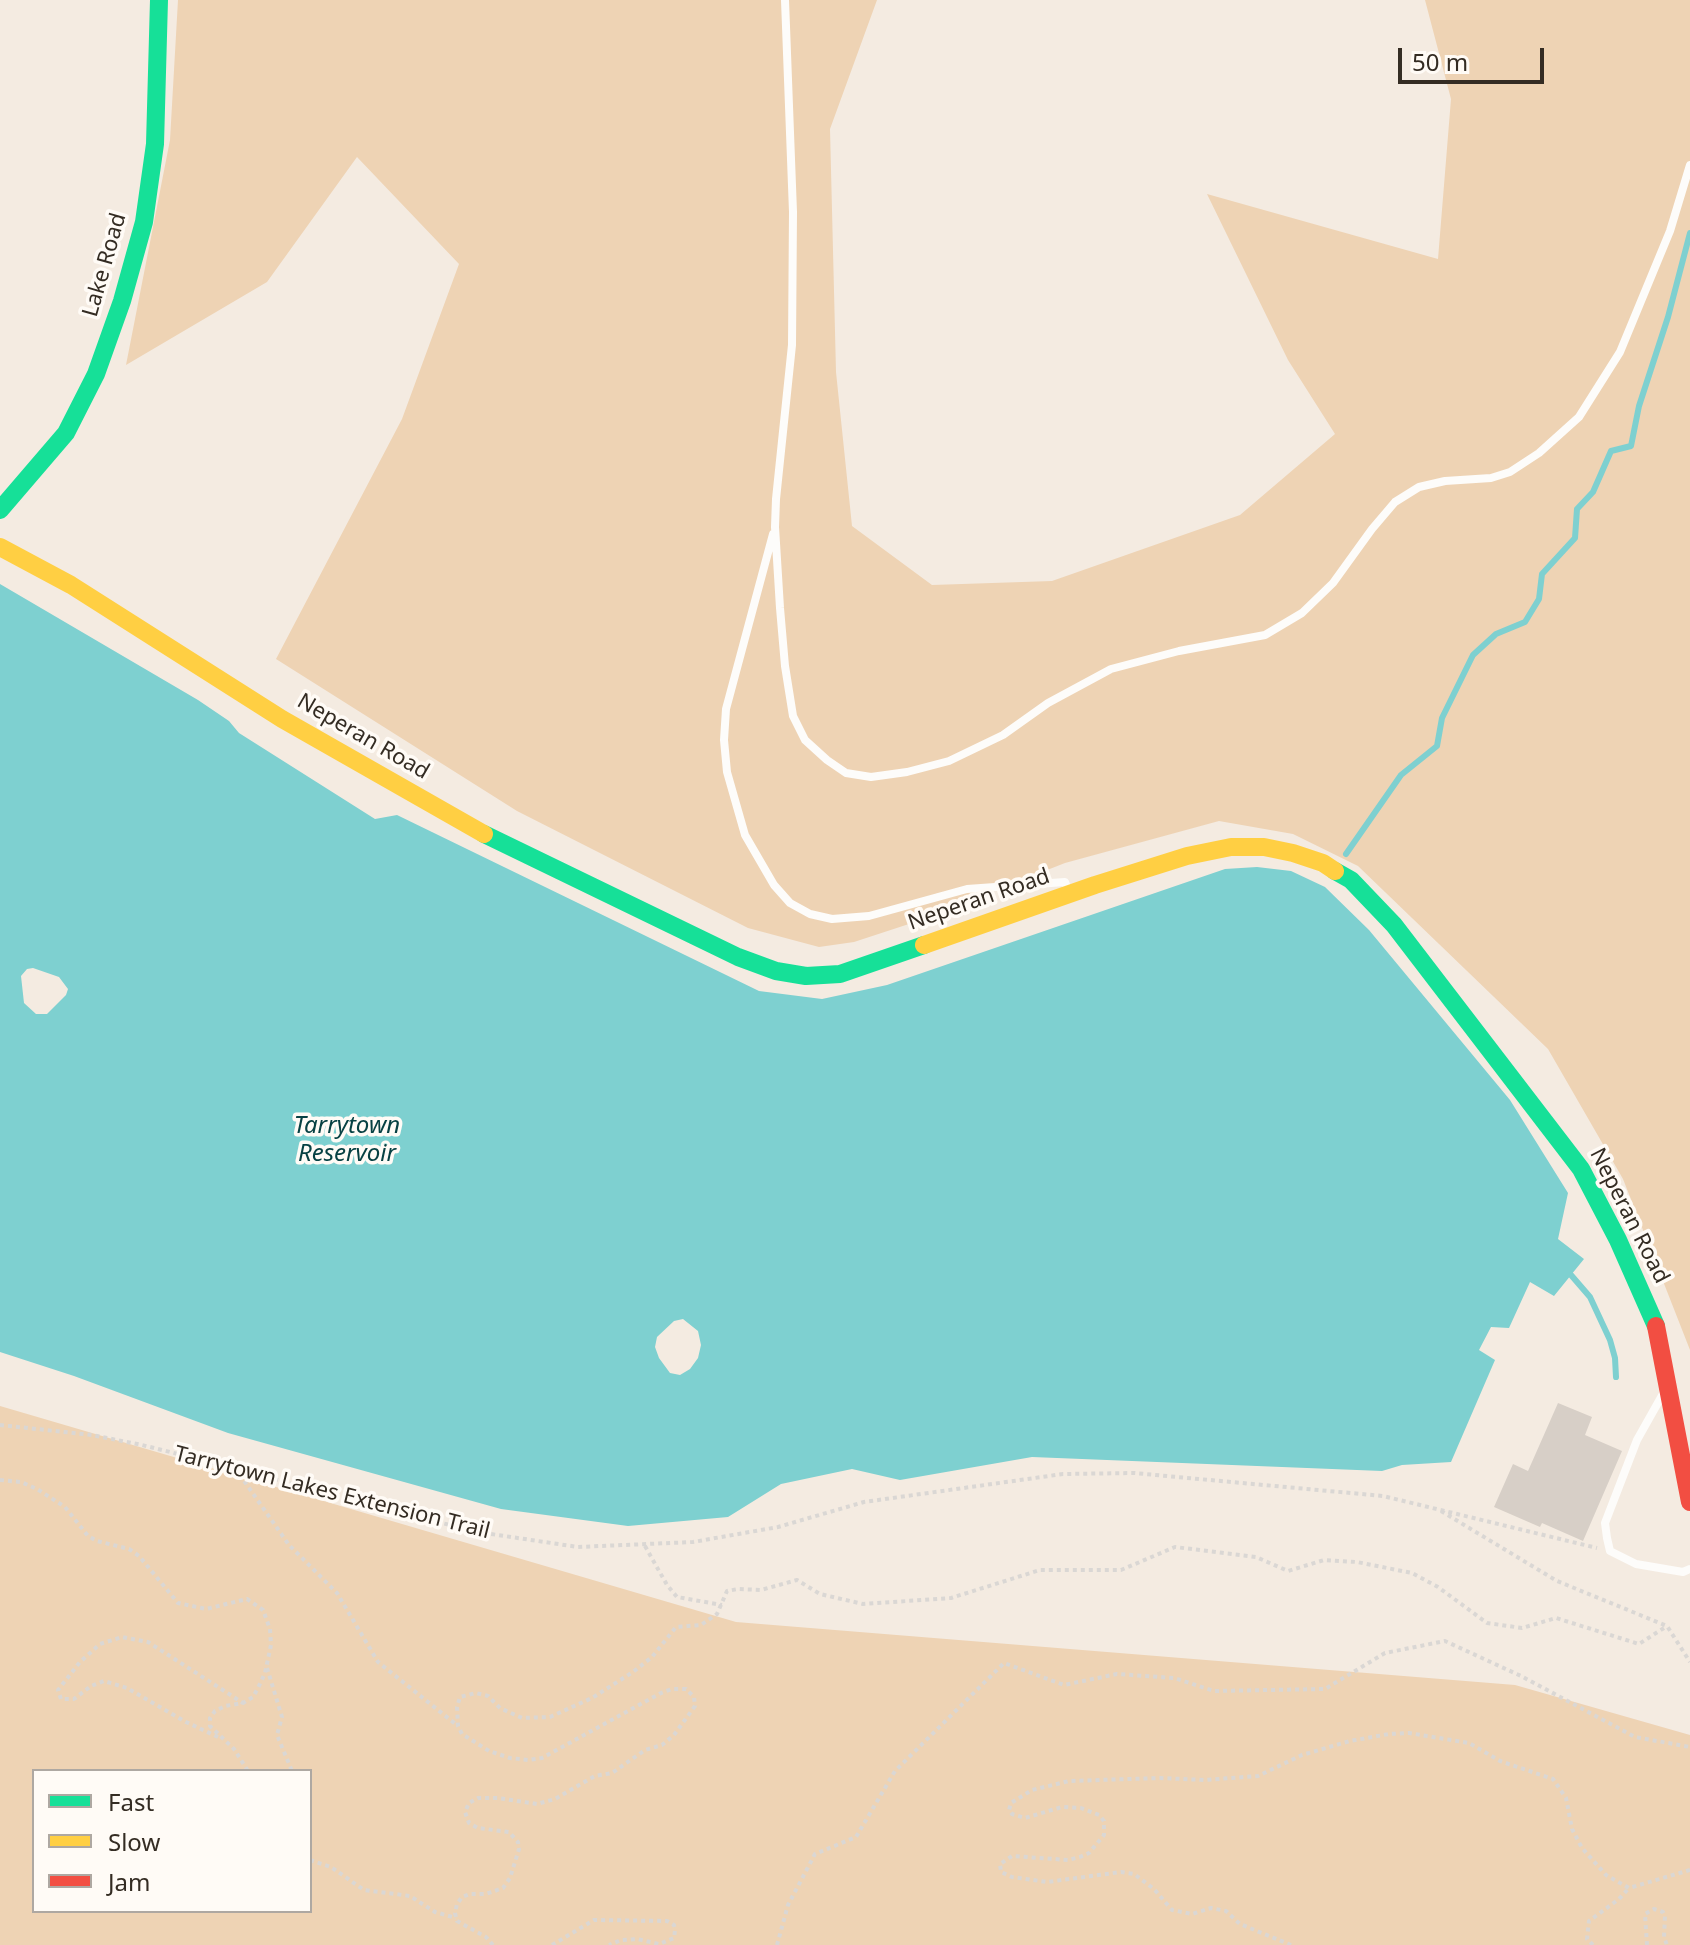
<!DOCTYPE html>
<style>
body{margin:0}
#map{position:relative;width:1690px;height:1945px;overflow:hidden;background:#f4ebe1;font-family:"Noto Sans",sans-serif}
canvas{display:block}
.legend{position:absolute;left:32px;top:1769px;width:280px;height:144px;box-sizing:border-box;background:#fffbf6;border:2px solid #aea8a2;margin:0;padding:10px 14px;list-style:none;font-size:24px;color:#342c23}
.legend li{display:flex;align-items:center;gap:16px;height:40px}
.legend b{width:40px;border:2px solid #aea8a2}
.scale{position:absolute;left:1398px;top:48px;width:146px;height:36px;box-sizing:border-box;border:4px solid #342c23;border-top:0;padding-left:10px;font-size:24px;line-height:28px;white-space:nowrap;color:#342c23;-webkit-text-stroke:6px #fffbf6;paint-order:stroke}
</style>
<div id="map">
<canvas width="1690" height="1945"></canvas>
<ul class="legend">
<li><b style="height:10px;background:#16e098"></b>Fast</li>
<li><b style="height:10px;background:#ffcf43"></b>Slow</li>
<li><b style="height:10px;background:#f24e42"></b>Jam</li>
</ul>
<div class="scale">50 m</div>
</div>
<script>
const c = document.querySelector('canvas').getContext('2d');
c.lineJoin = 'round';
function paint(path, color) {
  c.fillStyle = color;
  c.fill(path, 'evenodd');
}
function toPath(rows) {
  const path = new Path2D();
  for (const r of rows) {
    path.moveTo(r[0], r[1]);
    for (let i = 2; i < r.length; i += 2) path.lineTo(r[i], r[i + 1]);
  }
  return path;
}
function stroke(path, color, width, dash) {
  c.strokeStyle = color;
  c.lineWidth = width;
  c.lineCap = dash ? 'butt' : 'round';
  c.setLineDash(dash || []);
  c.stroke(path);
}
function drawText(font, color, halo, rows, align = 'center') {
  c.font = font + ' "Noto Sans",sans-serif';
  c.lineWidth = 7;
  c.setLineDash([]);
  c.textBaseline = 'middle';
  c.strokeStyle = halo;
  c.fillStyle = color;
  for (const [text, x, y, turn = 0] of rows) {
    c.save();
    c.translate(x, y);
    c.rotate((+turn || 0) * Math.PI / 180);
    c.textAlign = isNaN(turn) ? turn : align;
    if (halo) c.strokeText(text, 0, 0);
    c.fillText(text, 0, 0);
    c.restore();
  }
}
paint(toPath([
 [178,0,877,0,830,129,836,372,852,526,932,585,1052,581,1240,515,1335,434,1288,360,1207,194,1438,259,1451,99,1425,0,1690,0,1690,1350,1623,1179,1548,1049,1358,866,1293,834,1219,821,1065,863,912,923,854,942,819,947,748,928,517,811,276,659,402,419,459,264,357,157,267,282,126,365,170,140],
 [0,1406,736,1622,1515,1685,1690,1735,1690,1945,0,1945],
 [310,1771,310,1911,34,1911,34,1771]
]), '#eed3b4');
paint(toPath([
 [0,584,198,700,229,721,239,733,375,819,397,815,759,991,822,999,887,985,1225,869,1257,867,1291,871,1325,887,1369,930,1510,1100,1568,1193,1558,1239,1584,1259,1554,1296,1530,1282,1509,1328,1491,1327,1479,1350,1495,1360,1451,1462,1402,1465,1382,1471,1032,1457,900,1480,852,1469,781,1484,728,1517,628,1526,501,1509,228,1433,74,1376,0,1352],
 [33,968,59,977,68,989,66,995,47,1014,36,1014,24,1003,21,976,27,969],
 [683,1319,698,1331,701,1345,698,1358,690,1369,680,1375,670,1373,659,1358,655,1347,657,1337,674,1321]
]), '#7ed0d0');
stroke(toPath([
 [1346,854,1401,775,1437,746,1442,718,1473,655,1496,634,1525,622,1539,599,1542,574,1575,538,1577,509,1593,492,1611,451,1631,446,1639,406,1668,317,1690,233],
 [1571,1275,1590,1297,1610,1340,1615,1358,1616,1377]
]), '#7ed0d0', 6);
paint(toPath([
 [1558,1403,1592,1417,1585,1435,1622,1451,1583,1541,1542,1523,1540,1527,1494,1507,1513,1464,1528,1471]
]), '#d7cfc7');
stroke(toPath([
 [0,1425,92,1435,142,1445,254,1473,374,1508,491,1534,578,1547,693,1542,778,1527,864,1502,1063,1474,1134,1473,1383,1496,1597,1548],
 [235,1468,289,1545,337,1593,378,1662,458,1726],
 [0,1480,21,1482,37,1489,65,1507,88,1536,97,1541,129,1549,139,1556,178,1603,206,1609,247,1599,263,1610,270,1629,271,1645,265,1673,258,1688,253,1697,243,1703,225,1706,215,1711,210,1718,210,1726,234,1749,248,1771],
 [1441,1511,1557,1581,1667,1626,1690,1662],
 [645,1546,667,1585,677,1597,722,1605],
 [267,1668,282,1717,277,1735,292,1771],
 [218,1737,186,1722,127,1688,104,1681,91,1686,74,1699,61,1699,58,1690,80,1662,100,1644,122,1637,148,1642,243,1703],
 [310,1860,331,1867,364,1890,410,1896,435,1912,456,1918],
 [493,1945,486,1937,457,1921,455,1913,457,1904,462,1897,470,1894,486,1894,503,1888,510,1878,519,1849,518,1842,509,1832,478,1828,469,1823,465,1812,469,1803,478,1798,498,1798,537,1804,555,1799,595,1776,612,1773,645,1750,662,1745,674,1735,695,1706,694,1697,686,1689,672,1689,661,1693,542,1758,528,1760,510,1758,489,1751,462,1734,458,1726,457,1707,460,1697,476,1693,488,1696,500,1708,522,1718,550,1717,592,1698,633,1672,652,1657,676,1627,701,1625,717,1614,727,1591,738,1589,761,1590,797,1580,820,1594,863,1604,951,1598,1040,1570,1121,1570,1175,1547,1256,1557,1288,1571,1324,1560,1357,1562,1412,1573,1438,1587,1487,1623,1522,1628,1556,1618,1639,1644,1667,1626],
 [552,1945,594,1920,667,1921,674,1925,675,1930,674,1938,659,1944,637,1939,621,1940,609,1945],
 [777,1945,788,1905,815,1854,856,1837,895,1771,1004,1663,1064,1685,1117,1674,1174,1678,1214,1691,1325,1689,1385,1653,1445,1641,1521,1676,1635,1737,1690,1747],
 [1291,1945,1240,1924,1226,1911,1211,1908,1192,1914,1172,1910,1154,1889,1134,1874,1121,1872,1047,1882,1012,1877,1001,1872,1000,1864,1012,1856,1068,1860,1080,1857,1089,1853,1104,1835,1104,1821,1099,1815,1081,1808,1062,1807,1025,1818,1012,1814,1009,1810,1011,1803,1032,1790,1069,1781,1160,1778,1205,1780,1258,1776,1302,1755,1350,1741,1389,1734,1409,1733,1469,1743,1500,1761,1553,1779,1566,1798,1572,1829,1582,1848,1606,1875,1629,1888,1690,1870],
 [1593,1945,1587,1939,1589,1921,1619,1899,1629,1888],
 [1647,1945,1645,1914,1654,1909,1663,1912,1665,1916,1664,1937,1667,1945]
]), '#dad7d4', 4, [4, 4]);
stroke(toPath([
 [785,0,793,212,792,345,776,499,775,527,780,608,785,666,793,716,805,740,827,760,846,773,871,777,907,772,949,761,1003,735,1048,703,1111,669,1179,651,1265,635,1302,613,1333,583,1372,529,1395,502,1419,487,1445,481,1491,478,1510,472,1539,453,1579,417,1620,352,1670,231,1690,165],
 [773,534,726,709,724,740,727,772,745,835,774,885,790,903,810,914,832,919,869,916,967,889,1065,882,1068,890],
 [1664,1392,1637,1440,1605,1523,1607,1538,1610,1551,1636,1564,1683,1572,1690,1569]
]), '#fdfcfa', 8);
stroke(toPath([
 [0,510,66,433,96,374,122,301,144,222,155,144,159,0],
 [484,834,738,957,776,971,806,976,840,974,924,945],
 [1335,871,1351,880,1394,925,1581,1169,1618,1240,1656,1326]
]), '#16e098', 18);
stroke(toPath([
 [0,547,71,585,282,719,484,834],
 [924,945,1095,885,1187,856,1231,847,1264,847,1293,853,1323,863,1335,871]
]), '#ffcf43', 18);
stroke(toPath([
 [1656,1326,1690,1502]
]), '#f24e42', 18);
drawText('22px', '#342c23', '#fffbf6', [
 ["Lake Road",105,265,-74],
 ["Neperan Road",363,737,30],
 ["Neperan Road",979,900,-19],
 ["Neperan Road",1629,1216,63],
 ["Tarrytown Lakes Extension Trail",332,1493,14]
]);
drawText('italic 24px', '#074143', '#fffbf6', [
 ["Tarrytown",347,1126],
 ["Reservoir",347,1154]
]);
</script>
